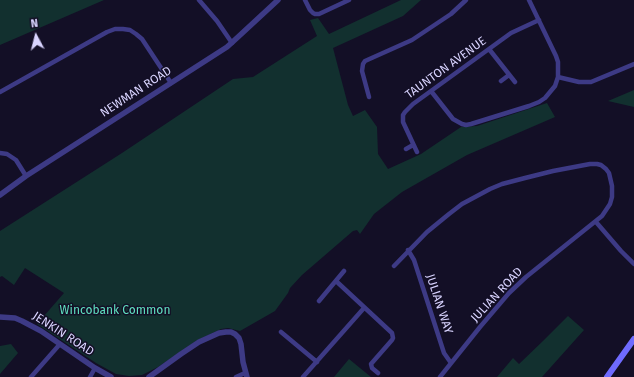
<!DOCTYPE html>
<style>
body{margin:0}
#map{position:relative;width:634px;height:377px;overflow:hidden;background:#130f26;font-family:"Fira Sans",sans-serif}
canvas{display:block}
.north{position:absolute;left:16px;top:16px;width:40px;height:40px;-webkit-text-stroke:3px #130f26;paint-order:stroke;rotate:353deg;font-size:11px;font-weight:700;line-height:16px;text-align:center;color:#d9d4ff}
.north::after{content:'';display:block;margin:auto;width:14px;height:18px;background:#d9d4ff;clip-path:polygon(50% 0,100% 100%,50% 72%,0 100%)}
</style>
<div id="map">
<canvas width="634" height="377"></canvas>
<div class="north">N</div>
</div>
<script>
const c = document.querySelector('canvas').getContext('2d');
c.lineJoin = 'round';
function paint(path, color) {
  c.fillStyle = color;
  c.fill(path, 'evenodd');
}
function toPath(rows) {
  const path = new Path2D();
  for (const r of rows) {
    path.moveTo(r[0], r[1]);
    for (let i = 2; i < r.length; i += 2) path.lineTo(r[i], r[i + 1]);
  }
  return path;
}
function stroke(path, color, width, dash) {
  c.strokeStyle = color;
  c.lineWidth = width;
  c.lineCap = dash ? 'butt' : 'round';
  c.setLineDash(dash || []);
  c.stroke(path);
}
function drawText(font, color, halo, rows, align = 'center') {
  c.font = font + ' "Fira Sans",sans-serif';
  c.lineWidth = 3;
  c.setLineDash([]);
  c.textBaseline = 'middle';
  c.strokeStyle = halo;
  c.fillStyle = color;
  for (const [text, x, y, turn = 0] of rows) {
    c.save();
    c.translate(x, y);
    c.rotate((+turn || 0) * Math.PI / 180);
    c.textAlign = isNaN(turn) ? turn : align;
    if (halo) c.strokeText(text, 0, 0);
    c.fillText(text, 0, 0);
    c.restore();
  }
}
paint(toPath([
 [0,0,104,0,0,45],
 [401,0,421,0,403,16,333,48,348,105,353,116,365,110,377,127,378,154,388,169,421,154,461,127,477,126,547,103,555,117,467,155,402,192,374,214,360,234,357,230,353,231,302,275,290,288,288,293,275,311,240,331,228,328,221,329,196,341,158,367,142,375,129,376,116,374,96,363,37,324,64,293,25,268,14,285,2,276,0,277,0,231,122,153,233,79,253,77,317,36,310,20,318,18,329,34],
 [634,90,634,107,608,101],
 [568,316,584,330,542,377,497,377,513,358,519,364,544,340],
 [11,344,18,353,0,374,0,346],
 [349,359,371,377,334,377]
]), '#12302f');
stroke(toPath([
 [199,0,217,21,232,43],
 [305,0,310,10,313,13,315,14,319,14,349,0],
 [489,49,515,82],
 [558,77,579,82,591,82,634,64],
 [501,81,509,75],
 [431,91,453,119,462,124,466,125,471,124,529,106,539,102,545,98,555,86,558,77,558,62,556,56,529,0],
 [0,92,107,32,115,29,123,29,130,30,136,34,142,39,171,83],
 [369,97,362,71,363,64,365,61,412,40,451,14,466,0],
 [406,149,413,145],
 [417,152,403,122,403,115,405,112,413,104,511,33,539,20],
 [0,153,7,154,16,160,26,176],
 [596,222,621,251,634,264],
 [408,250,414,260,444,353,451,363],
 [394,266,427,232,449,214,462,204,490,189,502,184,525,178,553,171,590,164,597,164,601,165,606,169,609,173,612,186,612,197,610,204,602,216,526,277,509,293,480,327,440,377],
 [336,281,392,333,393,338,392,340,371,364,372,368,378,373],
 [319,301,344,271],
 [281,332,317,362],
 [31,377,60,344],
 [90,377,95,368],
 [236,377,245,373],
 [303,377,364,308]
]), '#3d3a85', 4.5);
stroke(toPath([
 [0,195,26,176,227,47,238,37,278,0],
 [0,317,15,318,22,321,41,331,95,368,111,377],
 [149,377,181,354,199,342,219,333,226,332,231,332,235,334,239,338,241,344,243,362,247,377]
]), '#3d3a85', 5.5);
stroke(toPath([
 [607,377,634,339]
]), '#6f6bff', 6);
drawText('12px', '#d9d4ff', '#130f26', [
 ["TAUNTON AVENUE",446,68,-36],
 ["NEWMAN ROAD",136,92,-33],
 ["JULIAN ROAD",497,295,-47],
 ["JULIAN WAY",439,304,72],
 ["JENKIN ROAD",63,334,33]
]);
drawText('12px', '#5fe0c0', '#130f26', [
 ["Wincobank Common",115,311]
]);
</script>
